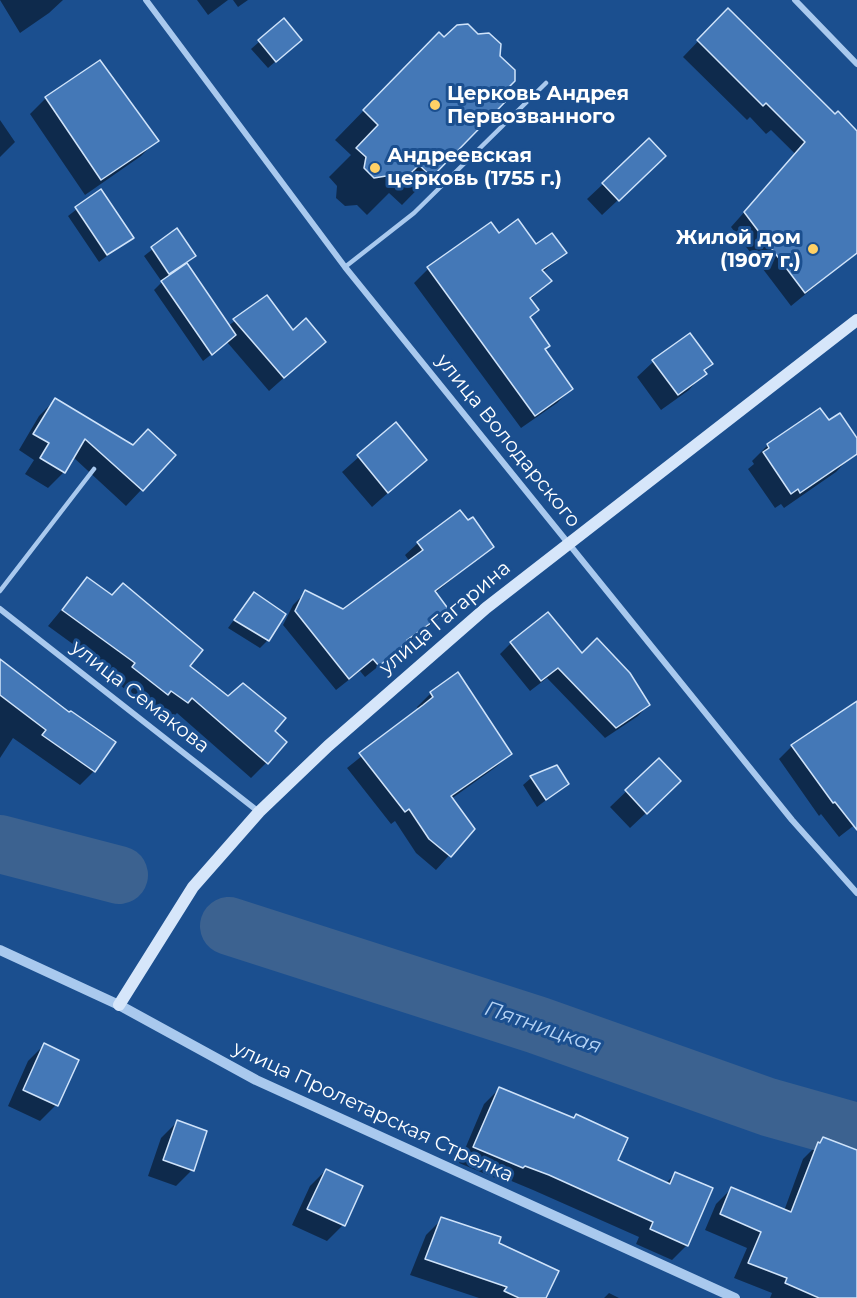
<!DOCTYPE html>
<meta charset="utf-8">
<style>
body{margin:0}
canvas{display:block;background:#1b4f8f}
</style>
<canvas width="857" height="1298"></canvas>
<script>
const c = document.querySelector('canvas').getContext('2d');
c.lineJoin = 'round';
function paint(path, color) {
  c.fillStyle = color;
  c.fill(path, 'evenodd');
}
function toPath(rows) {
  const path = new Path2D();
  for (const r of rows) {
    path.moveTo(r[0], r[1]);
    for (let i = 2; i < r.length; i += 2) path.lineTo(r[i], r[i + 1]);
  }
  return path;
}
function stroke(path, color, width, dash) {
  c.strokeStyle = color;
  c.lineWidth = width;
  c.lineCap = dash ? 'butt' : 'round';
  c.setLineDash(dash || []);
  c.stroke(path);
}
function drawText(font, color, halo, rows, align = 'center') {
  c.font = font + ' Montserrat,sans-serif';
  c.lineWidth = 6;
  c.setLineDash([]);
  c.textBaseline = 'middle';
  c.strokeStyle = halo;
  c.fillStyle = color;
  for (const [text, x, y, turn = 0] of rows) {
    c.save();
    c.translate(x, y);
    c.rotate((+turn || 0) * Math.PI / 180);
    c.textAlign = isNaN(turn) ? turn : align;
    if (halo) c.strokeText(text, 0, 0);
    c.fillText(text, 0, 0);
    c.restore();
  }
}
paint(toPath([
 [0,0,63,0,49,13,20,33],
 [197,0,228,0,208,15],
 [233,0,248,0,238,7],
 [728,10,835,117,857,132,857,215,771,130,766,134,750,117,747,120,683,57],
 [284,20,292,47,268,68,251,49],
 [444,39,506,99,402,205,389,193,367,215,357,205,345,206,336,198,337,186,329,177,351,155,335,140,410,63],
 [100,62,157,140,141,156,85,195,30,114,46,98],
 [0,120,15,142,0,157],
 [788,163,857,252,791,306,731,227],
 [648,172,602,215,587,199,603,184],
 [100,191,132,237,99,262,68,216],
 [490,224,499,235,565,253,543,272,550,281,530,300,529,318,543,350,571,389,557,403,521,428,414,283,428,269],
 [177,230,194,255,185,264,228,326,267,297,292,332,324,342,269,391,227,342,203,361,154,290,162,282,144,256],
 [653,362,711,364,689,390,661,410,637,377],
 [55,400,132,447,174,455,126,506,73,457,64,472,48,488,25,474,34,460,19,450,39,416],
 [828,422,857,442,857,450,836,472,784,508,781,504,775,508,748,469,754,464,752,461,768,445],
 [396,424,425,460,372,507,342,472],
 [418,543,492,547,435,593,447,610,434,622,365,677,360,671,336,690,283,625,293,605,306,592,343,611,410,562,405,555],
 [87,579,188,667,273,731,266,763,251,778,177,713,172,718,156,706,152,710,117,683,121,679,48,626],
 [254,593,268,640,260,648,228,628],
 [511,643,581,656,648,705,638,716,605,738,547,678,530,691,500,654],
 [0,661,69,714,114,742,94,771,80,785,13,738,0,758],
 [458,674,510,754,496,767,451,799,473,829,436,870,416,853,395,821,391,824,347,768,419,710,417,707,431,693],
 [857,703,857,823,839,837,821,814,819,816,779,759,792,746],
 [659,760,663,797,630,828,610,807],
 [556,767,567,784,537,807,523,785,531,778],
 [44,1045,56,1105,40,1121,8,1106,28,1061],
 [499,1089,616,1161,665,1184,676,1173,687,1245,672,1260,636,1244,639,1237,533,1190,509,1180,507,1183,459,1163,484,1104],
 [177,1122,192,1170,176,1186,148,1176,161,1138],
 [823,1139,857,1151,857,1298,770,1298,772,1293,734,1278,747,1248,705,1230,716,1204,732,1188,784,1211,803,1159],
 [326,1170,343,1225,327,1241,292,1225,310,1186],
 [442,1219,545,1298,479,1298,410,1275,426,1235],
 [609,1293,619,1298,604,1298]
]), '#0007');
stroke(toPath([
 [0,844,119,875],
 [229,926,537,1025,768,1107,857,1132]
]), '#3c6290', 58);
const building = toPath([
 [728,8,835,114,838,111,857,131,857,253,805,293,744,212,805,142,766,103,763,106,697,40,728,8],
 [284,18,302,40,276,62,258,40,284,18],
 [468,24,478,34,489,33,501,44,500,56,515,70,515,81,502,94,508,99,432,177,419,165,397,187,386,176,374,178,364,168,366,157,356,148,378,125,363,110,439,32,444,37,457,25,468,24],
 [100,60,159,141,101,180,45,97,100,60],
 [649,138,666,156,619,201,602,183,649,138],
 [101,189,134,238,107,255,75,207,101,189],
 [518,219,536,244,552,233,567,253,542,270,552,281,530,298,539,310,530,317,550,346,545,349,573,389,535,416,427,267,491,222,499,233,518,219],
 [177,228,196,256,169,274,151,247,177,228],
 [187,263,236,335,212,355,161,281,187,263],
 [267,295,293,330,306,318,326,342,284,378,233,319,267,295],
 [690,333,713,364,704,370,707,374,678,395,652,360,690,333],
 [55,398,133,445,148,429,176,455,143,491,85,439,65,473,40,458,49,443,33,434,55,398],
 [820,408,829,420,840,413,857,438,857,454,800,493,798,489,791,494,763,452,769,448,767,444,820,408],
 [396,422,427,460,388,493,357,455,396,422],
 [460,510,468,520,473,517,494,547,435,591,449,610,407,640,408,642,379,666,373,659,349,679,295,611,305,590,343,609,423,550,417,542,460,510],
 [87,577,112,595,123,583,203,650,190,666,228,696,243,683,286,718,275,731,287,742,268,764,192,698,188,703,171,691,168,695,132,667,135,663,62,610,87,577],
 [254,592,286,614,269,641,234,620,254,592],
 [548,612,582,653,597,638,630,673,650,705,616,728,558,668,541,681,510,642,548,612],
 [0,659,69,712,71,711,116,742,95,772,42,735,46,730,0,695,0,659],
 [458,672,512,754,451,796,475,829,451,857,429,839,409,809,405,812,359,753,423,705,433,697,430,692,458,672],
 [857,701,857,830,835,802,833,803,791,745,857,701],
 [659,758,681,781,647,814,625,790,659,758],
 [557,765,569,784,546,800,530,776,557,765],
 [44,1043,79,1060,58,1106,23,1090,44,1043],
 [499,1087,574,1118,576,1114,628,1138,618,1160,670,1184,675,1172,713,1188,688,1246,650,1229,653,1222,549,1175,525,1166,523,1168,473,1147,499,1087],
 [177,1120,207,1131,194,1171,163,1160,177,1120],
 [823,1137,857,1150,857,1298,819,1298,785,1283,787,1278,748,1263,761,1232,720,1214,731,1187,791,1212,818,1142,820,1143,823,1137],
 [326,1169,363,1186,345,1226,307,1209,326,1169],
 [441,1217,501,1237,499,1243,559,1271,546,1298,519,1298,504,1291,507,1287,425,1259,441,1217]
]);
paint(building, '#4478b7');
stroke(building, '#cfe3fa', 1.5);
stroke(toPath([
 [345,267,414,213,546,83],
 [0,591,94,469]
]), '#a9c9ee', 4.5);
stroke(toPath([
 [146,0,345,267,792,820,857,893],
 [795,0,857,64],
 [0,609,259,812]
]), '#a9c9ee', 6);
stroke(toPath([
 [0,950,119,1005,256,1080,735,1298]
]), '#a9c9ee', 10);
stroke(toPath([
 [119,1005,193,887,259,812,328,746,486,608,857,320]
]), '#d6e6fa', 12);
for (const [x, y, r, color] of [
 [435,105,6,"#ffd166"],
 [375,168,6,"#ffd166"],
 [813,249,6,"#ffd166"]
]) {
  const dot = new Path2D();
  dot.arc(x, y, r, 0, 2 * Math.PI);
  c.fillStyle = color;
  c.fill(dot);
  stroke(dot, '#1b4f8f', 2);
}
drawText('bold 20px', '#fff', '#1b4f8f', [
 ["Церковь Андрея",447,94],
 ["Первозванного",447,117],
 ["Андреевская",387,156],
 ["церковь (1755 г.)",387,179],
 ["Жилой дом",801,238,"right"],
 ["(1907 г.)",801,261,"right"]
], 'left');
drawText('20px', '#fff', '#1b4f8f', [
 ["улица Володарского",508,441,51],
 ["улица Гагарина",445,618,-40],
 ["улица Семакова",140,697,38],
 ["улица Пролетарская Стрелка",373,1112,25]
]);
drawText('italic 21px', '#b5d3f5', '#1b4f8f', [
 ["Пятницкая",543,1028,19]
]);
</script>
